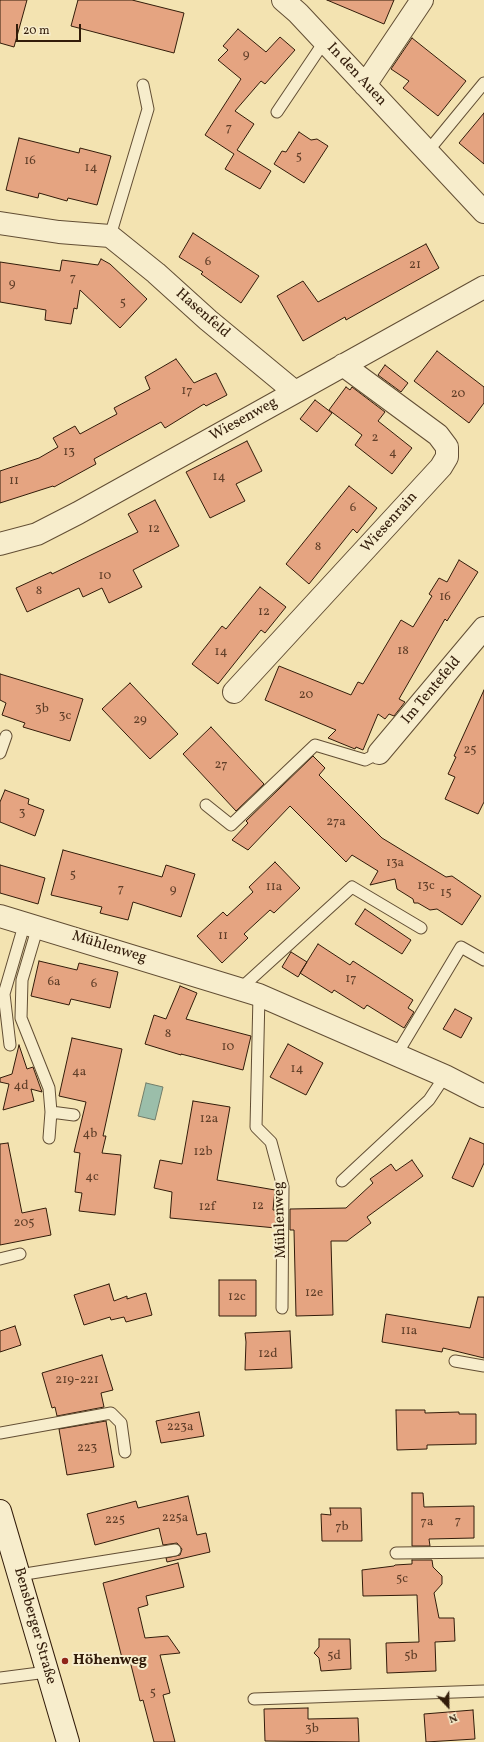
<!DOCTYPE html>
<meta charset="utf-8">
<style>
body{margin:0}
#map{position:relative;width:484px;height:1742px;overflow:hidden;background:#f3e3b1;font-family:Vollkorn,serif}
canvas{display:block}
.north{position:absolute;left:428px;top:1686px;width:40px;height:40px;-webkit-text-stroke:3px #f7edcc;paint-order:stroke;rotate:158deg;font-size:11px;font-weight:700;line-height:16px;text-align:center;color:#321c0a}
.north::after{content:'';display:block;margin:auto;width:14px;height:18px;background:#321c0a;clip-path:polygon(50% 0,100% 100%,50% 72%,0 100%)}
.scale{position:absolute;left:16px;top:24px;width:65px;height:18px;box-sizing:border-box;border:2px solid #321c0a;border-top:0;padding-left:5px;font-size:12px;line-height:14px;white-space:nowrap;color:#321c0a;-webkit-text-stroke:3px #f7edcc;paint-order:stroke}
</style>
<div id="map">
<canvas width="484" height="1742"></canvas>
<div class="north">N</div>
<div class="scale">20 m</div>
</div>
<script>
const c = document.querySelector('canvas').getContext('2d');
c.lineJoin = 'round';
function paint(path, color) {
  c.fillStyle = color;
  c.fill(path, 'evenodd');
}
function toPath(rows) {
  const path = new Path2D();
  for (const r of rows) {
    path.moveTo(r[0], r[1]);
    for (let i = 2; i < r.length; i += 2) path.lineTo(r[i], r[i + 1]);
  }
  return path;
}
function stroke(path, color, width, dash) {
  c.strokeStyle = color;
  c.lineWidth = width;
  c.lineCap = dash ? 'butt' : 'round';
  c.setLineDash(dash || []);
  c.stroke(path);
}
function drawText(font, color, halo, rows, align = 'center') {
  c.font = font + ' Vollkorn,serif';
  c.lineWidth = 4;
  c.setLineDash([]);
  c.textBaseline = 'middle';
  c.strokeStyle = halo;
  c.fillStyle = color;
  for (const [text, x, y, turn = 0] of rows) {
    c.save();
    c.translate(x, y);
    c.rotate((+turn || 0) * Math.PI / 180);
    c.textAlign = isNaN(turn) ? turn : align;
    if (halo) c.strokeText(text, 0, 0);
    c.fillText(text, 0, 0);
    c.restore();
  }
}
const water = toPath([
 [146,1083,163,1087,155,1120,138,1116,146,1083]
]);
paint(water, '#9bbeaa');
stroke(water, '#717d6a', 1);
const building = toPath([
 [0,0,27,0,14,47,0,43,0,0],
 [78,0,132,0,184,13,174,53,71,26,78,0],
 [327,0,394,0,384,24,327,0],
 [238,29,266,52,280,37,295,50,265,84,261,81,235,111,254,124,237,150,271,171,260,189,225,169,234,154,205,135,241,79,218,60,228,50,223,46,238,29],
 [412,38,466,81,438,116,403,88,409,81,391,69,412,38],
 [484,113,484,164,459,143,484,113],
 [299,132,311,140,317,139,328,146,304,183,274,164,282,151,286,152,299,132],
 [19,138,79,153,80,148,111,156,97,205,68,198,67,201,39,193,38,198,6,190,19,138],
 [193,233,259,276,241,303,201,274,203,272,179,257,193,233],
 [426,244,439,268,346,320,345,317,303,341,277,296,303,281,318,302,426,244],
 [101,259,110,264,147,299,120,328,80,290,77,309,74,308,71,324,45,320,46,310,0,302,0,262,60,271,62,260,98,265,101,259],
 [437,351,484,387,484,403,469,423,414,381,437,351],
 [176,359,194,383,216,373,227,395,206,406,204,404,165,428,161,422,94,459,96,464,54,487,53,486,0,503,0,471,39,458,58,447,53,438,75,426,80,434,117,414,114,408,150,389,145,377,176,359],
 [385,365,408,383,401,392,378,375,385,365],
 [346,387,350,390,352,387,385,412,378,421,412,448,392,474,355,445,362,435,329,410,346,387],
 [315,400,332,413,317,432,300,419,315,400],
 [247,441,262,471,236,484,245,501,210,518,186,472,247,441],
 [349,486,377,508,357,533,353,529,309,584,286,564,349,486],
 [155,500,179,546,133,570,142,587,109,603,102,588,83,597,79,588,27,612,16,588,51,572,52,574,138,532,128,514,155,500],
 [459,560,478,572,447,621,445,619,399,699,405,702,394,716,389,714,385,719,378,714,363,750,356,747,355,749,328,738,336,730,265,700,279,666,351,695,358,682,363,684,401,620,413,627,432,596,429,594,439,578,447,582,459,560],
 [260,587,286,607,265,633,261,630,218,684,192,664,222,626,226,629,260,587],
 [0,674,83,699,70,741,23,727,25,723,2,715,6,703,0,700,0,674],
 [130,683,178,734,150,759,102,709,130,683],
 [484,690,484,802,478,814,445,799,455,777,448,774,456,757,454,756,484,690],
 [211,727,264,784,236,811,183,754,211,727],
 [313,756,325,768,319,775,382,838,446,877,452,876,481,896,462,925,437,909,430,910,418,903,414,903,413,899,397,889,395,879,370,885,378,871,352,855,346,862,290,806,248,850,232,840,248,823,246,821,313,756],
 [5,790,29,799,28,804,44,810,35,836,0,822,0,802,5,790],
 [63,850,162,877,166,865,195,874,181,917,133,902,128,920,100,913,102,907,51,895,63,850],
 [275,862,300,888,274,913,270,910,244,934,248,938,222,963,197,936,223,912,227,916,253,892,249,887,275,862],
 [0,865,45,878,38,904,0,893,0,865],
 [365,909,411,940,402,954,355,924,365,909],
 [318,944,350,965,353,961,413,1000,408,1008,414,1012,404,1028,367,1005,364,1009,334,990,332,993,300,973,318,944],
 [291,952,307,962,298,977,282,967,291,952],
 [39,961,77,970,79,963,118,972,110,1008,71,999,69,1005,31,996,39,961],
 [180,986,197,993,186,1019,251,1036,243,1070,181,1054,181,1055,145,1044,154,1015,166,1019,180,986],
 [455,1009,472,1018,461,1038,443,1029,455,1009],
 [72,1038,122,1049,103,1136,106,1136,102,1153,121,1155,115,1215,79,1211,82,1193,75,1192,80,1153,74,1152,86,1102,59,1096,72,1038],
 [288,1044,323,1063,306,1095,270,1077,288,1044],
 [19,1045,27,1069,33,1067,42,1092,31,1089,34,1101,3,1110,9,1084,0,1082,0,1078,12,1074,19,1045],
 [193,1101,230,1107,217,1180,275,1190,273,1210,276,1210,276,1228,170,1218,172,1192,154,1188,160,1160,182,1164,193,1101],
 [470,1138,484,1144,484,1163,473,1187,452,1178,470,1138],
 [8,1143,22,1213,46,1208,51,1235,0,1245,0,1144,8,1143],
 [412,1160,423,1176,367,1217,371,1223,347,1241,331,1241,333,1315,296,1316,294,1230,290,1230,290,1209,346,1208,373,1183,370,1179,391,1164,396,1171,412,1160],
 [219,1280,256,1280,256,1316,219,1316,219,1280],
 [109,1284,114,1301,127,1296,127,1299,146,1293,152,1315,126,1322,124,1317,111,1320,110,1317,84,1325,74,1295,109,1284],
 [478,1297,484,1297,484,1358,443,1348,442,1352,382,1342,386,1314,470,1328,478,1297],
 [15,1326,21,1345,0,1352,0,1331,15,1326],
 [290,1331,292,1368,245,1370,246,1342,245,1333,290,1331],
 [102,1355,113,1390,101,1393,104,1407,57,1416,55,1407,52,1408,42,1373,102,1355],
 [396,1410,425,1410,425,1413,459,1412,459,1414,476,1414,476,1444,427,1445,427,1449,397,1450,396,1410],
 [199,1412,204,1436,161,1443,156,1421,199,1412],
 [106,1421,114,1467,67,1475,59,1429,106,1421],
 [412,1493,423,1493,424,1507,474,1506,474,1538,429,1539,430,1546,412,1546,412,1493],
 [188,1496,197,1535,206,1533,210,1552,167,1562,166,1558,180,1555,182,1549,177,1543,163,1545,159,1528,95,1545,87,1514,136,1501,138,1508,188,1496],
 [330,1508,361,1508,362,1541,322,1541,321,1514,331,1515,330,1508],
 [412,1560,432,1560,433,1567,442,1576,442,1584,434,1593,439,1618,454,1618,455,1641,435,1642,436,1671,387,1673,386,1643,419,1642,417,1595,363,1596,362,1570,394,1566,395,1565,412,1564,412,1560],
 [178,1563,184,1587,146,1596,148,1605,138,1608,145,1638,168,1636,180,1653,160,1655,170,1693,163,1695,175,1742,154,1742,143,1700,140,1701,129,1657,122,1658,103,1583,178,1563],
 [319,1639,350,1639,351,1669,321,1671,319,1658,314,1653,319,1647,319,1639],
 [308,1708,308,1719,358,1718,359,1742,265,1741,264,1709,308,1708],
 [473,1710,475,1739,426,1742,424,1714,473,1710]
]);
paint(building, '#e5a481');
stroke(building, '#321c0a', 1);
const lane = toPath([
 [277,112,324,42],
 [428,151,484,83],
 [110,236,148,109,143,85],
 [0,753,6,736],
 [206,805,231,825,315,745,365,760,379,753],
 [38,926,22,980,21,1018,49,1088,51,1112,49,1138],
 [240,989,352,887,421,928],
 [259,995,256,1127,271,1142,283,1187,282,1308],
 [10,1045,4,994,25,922],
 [397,1054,461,947,484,960],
 [51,1112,74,1115],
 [342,1181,429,1100,445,1076],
 [0,1259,20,1254],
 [455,1361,484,1366],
 [0,1433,111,1413,121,1423,125,1452],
 [396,1553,484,1552],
 [19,1575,175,1550],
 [0,1678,47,1672],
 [254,1699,484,1691]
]);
const street = toPath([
 [283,0,298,13,484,212],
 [365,85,422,0],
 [0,223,59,232,110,236,156,273,208,320,295,392],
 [0,544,37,534,78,513,484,287],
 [234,692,441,467,447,457,447,447,438,435,343,365],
 [379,753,484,628],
 [0,916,259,995,445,1076,484,1096]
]);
const secondary = toPath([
 [0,1511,68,1742]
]);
stroke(lane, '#624e34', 13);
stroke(street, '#624e34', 24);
stroke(secondary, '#321c0a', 24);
stroke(lane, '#f7edcc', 11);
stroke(street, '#f7edcc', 22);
stroke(secondary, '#f7edcc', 22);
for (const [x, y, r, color] of [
 [65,1661,4,"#8f2418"]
]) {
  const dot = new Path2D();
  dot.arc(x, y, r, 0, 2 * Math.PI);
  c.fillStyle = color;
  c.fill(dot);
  stroke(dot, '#f7edcc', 1.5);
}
drawText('13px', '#5f3e28', null, [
 ["9",246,56],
 ["7",229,129],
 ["5",299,158],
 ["16",30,162],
 ["14",91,169],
 ["6",208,263],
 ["21",415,266],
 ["7",73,279],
 ["9",12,285],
 ["5",123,304],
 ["17",187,392],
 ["20",458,395],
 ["2",375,439],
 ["13",69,453],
 ["4",393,454],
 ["14",219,478],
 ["11",14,482],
 ["6",353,509],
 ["12",154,530],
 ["8",318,548],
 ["10",105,577],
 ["8",39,592],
 ["16",445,598],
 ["12",264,613],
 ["18",403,652],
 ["14",221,653],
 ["20",306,696],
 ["3b",42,710],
 ["3c",65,717],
 ["29",140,721],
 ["25",470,751],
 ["27",221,766],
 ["3",22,814],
 ["27a",336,823],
 ["13a",395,864],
 ["5",73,876],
 ["13c",426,887],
 ["11a",274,888],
 ["7",121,890],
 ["9",173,891],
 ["15",446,894],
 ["11",223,937],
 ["17",351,980],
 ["6a",54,983],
 ["6",94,985],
 ["8",168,1035],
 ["10",228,1048],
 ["14",297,1070],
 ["4a",79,1073],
 ["4d",21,1087],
 ["12a",209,1120],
 ["4b",90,1135],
 ["12b",203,1153],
 ["4c",92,1178],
 ["12",258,1207],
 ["12f",207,1208],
 ["205",24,1224],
 ["12e",314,1294],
 ["12c",237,1298],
 ["11a",409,1332],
 ["12d",268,1355],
 ["219-221",77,1381],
 ["223a",180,1428],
 ["223",87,1449],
 ["225a",175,1519],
 ["225",115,1521],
 ["7",458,1522],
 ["7a",427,1523],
 ["7b",342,1528],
 ["5c",402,1580],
 ["5d",334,1657],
 ["5b",411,1657],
 ["5",153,1694],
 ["3b",312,1730]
]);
drawText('15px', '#321c0a', '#f7edcc', [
 ["In den Auen",356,75,47],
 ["Hasenfeld",202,314,41],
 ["Wiesenweg",244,420,-29],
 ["Wiesenrain",390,523,-48],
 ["Im Tentefeld",432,691,-50],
 ["Mühlenweg",109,948,17],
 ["Mühlenweg",281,1220,-92],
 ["Bensberger Straße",34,1626,74]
]);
drawText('bold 15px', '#321c0a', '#f7edcc', [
 ["Höhenweg",73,1661]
], 'left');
</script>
